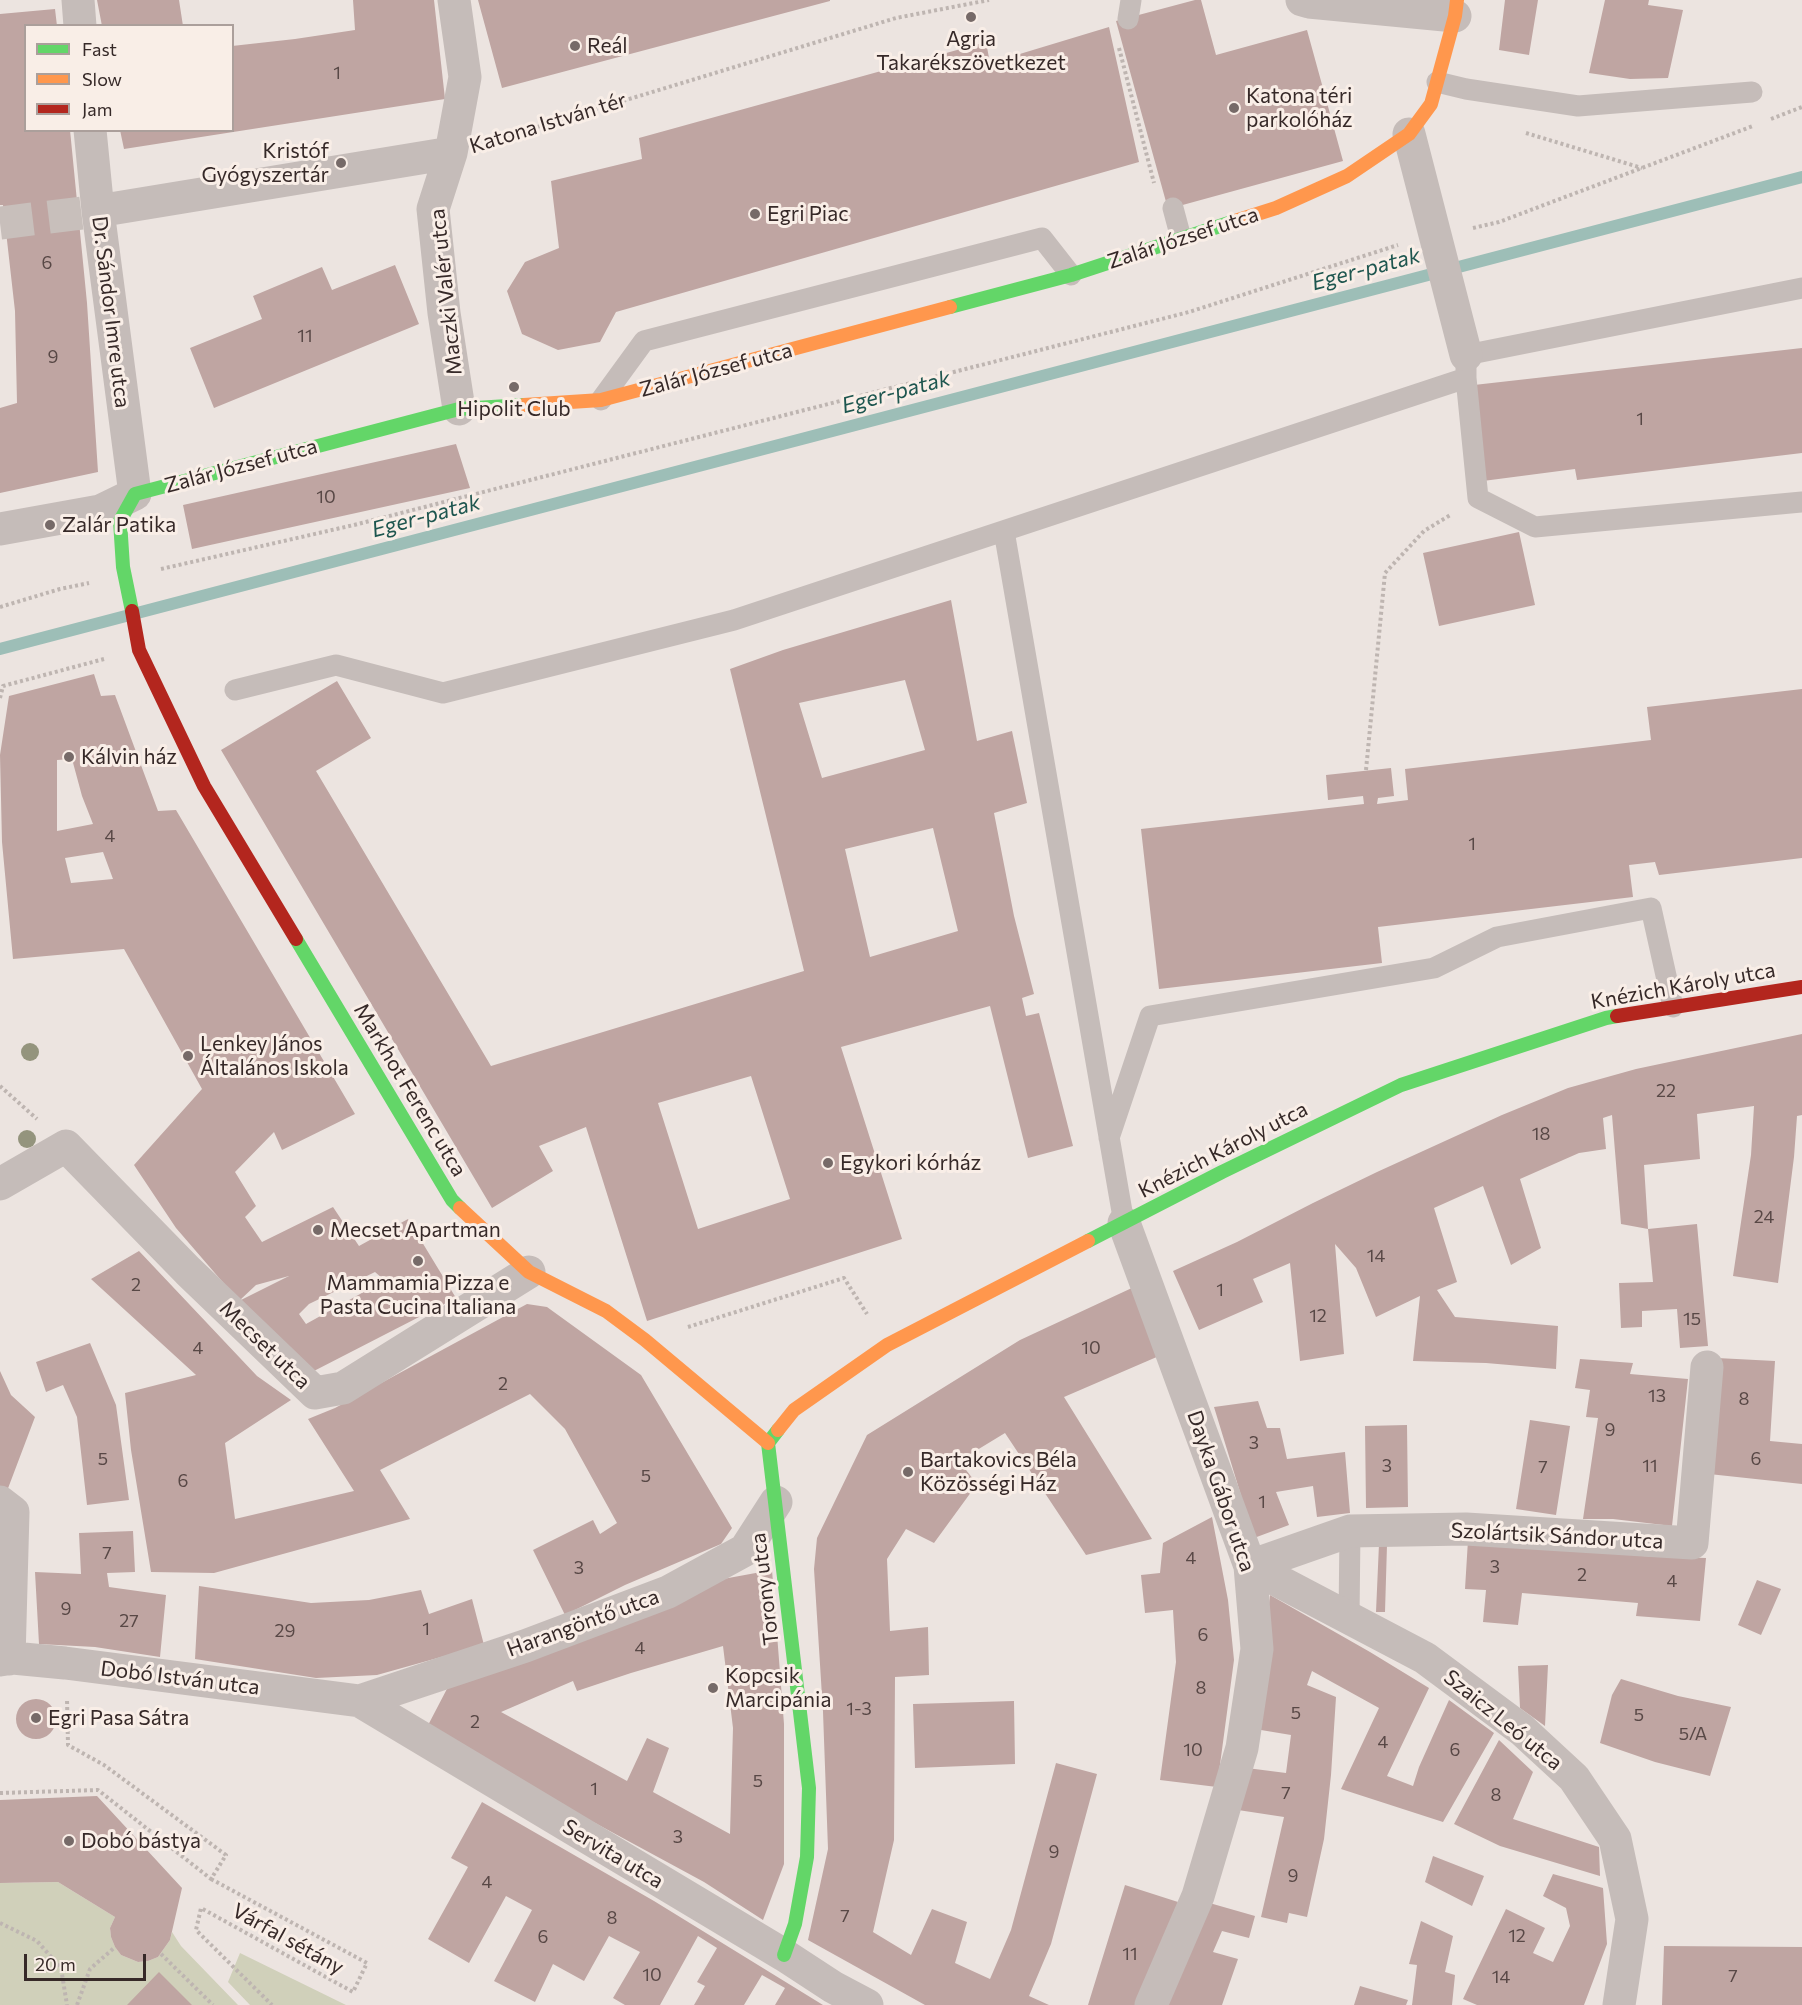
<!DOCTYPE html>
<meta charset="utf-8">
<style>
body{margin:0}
#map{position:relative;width:1802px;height:2005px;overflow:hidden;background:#ece4e0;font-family:Commissioner,sans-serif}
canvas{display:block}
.legend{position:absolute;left:24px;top:24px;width:210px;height:108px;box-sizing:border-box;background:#f9eee7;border:2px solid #ab9f9b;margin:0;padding:8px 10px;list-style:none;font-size:18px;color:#362928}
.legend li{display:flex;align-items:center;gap:12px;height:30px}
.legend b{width:30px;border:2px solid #ab9f9b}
.scale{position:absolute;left:24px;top:1954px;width:122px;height:27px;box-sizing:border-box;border:3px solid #362928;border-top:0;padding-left:8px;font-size:18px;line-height:21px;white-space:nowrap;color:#362928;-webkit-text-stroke:4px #f9eee7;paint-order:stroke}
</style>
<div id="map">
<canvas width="1802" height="2005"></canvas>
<ul class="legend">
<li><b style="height:8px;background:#63d668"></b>Fast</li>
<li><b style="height:8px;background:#ff974d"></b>Slow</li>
<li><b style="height:8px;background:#b3261e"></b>Jam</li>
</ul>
<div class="scale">20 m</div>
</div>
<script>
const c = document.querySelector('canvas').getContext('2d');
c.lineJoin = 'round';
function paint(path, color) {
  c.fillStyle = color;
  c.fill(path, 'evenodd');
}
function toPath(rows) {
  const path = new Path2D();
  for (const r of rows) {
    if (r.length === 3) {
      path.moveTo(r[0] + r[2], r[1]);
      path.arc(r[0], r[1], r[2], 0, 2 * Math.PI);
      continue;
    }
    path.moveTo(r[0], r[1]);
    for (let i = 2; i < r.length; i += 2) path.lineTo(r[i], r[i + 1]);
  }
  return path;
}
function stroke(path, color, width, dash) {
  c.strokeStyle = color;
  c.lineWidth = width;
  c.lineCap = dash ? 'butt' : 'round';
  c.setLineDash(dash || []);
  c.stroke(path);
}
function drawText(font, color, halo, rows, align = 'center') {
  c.font = font + ' Commissioner,sans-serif';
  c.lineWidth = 6;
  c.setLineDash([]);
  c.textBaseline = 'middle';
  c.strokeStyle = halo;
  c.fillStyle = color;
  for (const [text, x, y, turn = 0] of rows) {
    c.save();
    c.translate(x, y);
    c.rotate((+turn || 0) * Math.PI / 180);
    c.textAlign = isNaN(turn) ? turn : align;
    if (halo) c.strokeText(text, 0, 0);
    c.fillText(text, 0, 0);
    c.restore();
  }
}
paint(toPath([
 [58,1882,115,1917,110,1928,111,1937,115,1947,121,1955,138,1962,148,1961,158,1957,170,1940,172,1932,181,1946,238,2005,0,2005,0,1883],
 [240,1953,346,2005,250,2005,228,1982]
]), '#d0d0ba');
stroke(toPath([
 [0,649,1802,177]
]), '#9dbeb7', 12);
paint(toPath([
 [97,0,179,0,183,26,102,26],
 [353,0,434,0,445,99,124,149,120,130,232,130,232,46,295,39,355,30],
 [478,0,830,0,830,1,502,88],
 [1195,0,1201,0,1216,55,1307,30,1343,161,1168,209,1116,21],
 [1505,0,1538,0,1529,55,1499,50],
 [1605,0,1649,0,1648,5,1683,10,1668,78,1630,79,1589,73],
 [55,9,57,26,26,26,26,130,70,130,87,303,98,472,0,493,0,408,17,403,15,311,3,205,0,205,0,14],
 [1109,27,1139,162,616,312,600,342,558,350,522,334,507,291,525,262,559,248,551,181,642,159,639,138,986,42,990,63],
 [395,265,419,324,214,408,190,348,262,319,253,296,322,267,332,290],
 [1802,348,1802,453,1577,480,1575,469,1483,481,1474,385],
 [456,444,470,488,192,549,183,505],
 [1519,532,1535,605,1439,626,1423,553],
 [951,600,977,741,1012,731,1027,803,994,813,1014,916,1034,994,1022,998,1026,1016,1039,1013,1073,1146,1028,1158,990,1006,841,1047,902,1239,647,1321,586,1127,539,1146,553,1171,492,1208,221,750,337,681,371,738,316,771,491,1066,804,971,730,669,783,650],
 [905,680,925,750,822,778,799,703],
 [933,828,958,931,870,957,845,849],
 [751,1076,790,1199,698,1229,658,1103],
 [94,674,101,696,115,695,158,811,176,810,355,1114,282,1150,274,1132,235,1172,256,1206,245,1217,262,1242,333,1207,359,1246,408,1219,456,1298,312,1372,239,1301,289,1276,256,1285,239,1301,176,1228,134,1165,202,1089,124,949,13,959,2,842,0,755,9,696],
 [72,759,82,796,93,824,57,831,57,760],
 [103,852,113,879,71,883,65,858],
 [375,1272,382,1278,369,1289,306,1324,299,1314,309,1304],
 [1802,689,1802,858,1659,875,1655,862,1629,865,1633,897,1378,927,1382,963,1159,989,1141,829,1364,804,1363,796,1328,800,1326,775,1391,768,1394,796,1378,798,1377,804,1408,800,1405,769,1651,740,1647,707],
 [1802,1034,1802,1115,1797,1116,1794,1157,1778,1283,1733,1276,1751,1155,1754,1106,1697,1114,1700,1159,1644,1165,1648,1229,1621,1224,1612,1115,1603,1118,1606,1149,1579,1153,1520,1179,1541,1248,1511,1265,1483,1186,1434,1208,1457,1282,1437,1290,1455,1317,1558,1326,1556,1369,1486,1363,1413,1361,1420,1296,1376,1317,1356,1268,1335,1244,1344,1354,1300,1361,1290,1263,1253,1279,1263,1302,1199,1330,1173,1271,1237,1242,1313,1203,1377,1172,1502,1115,1568,1088,1636,1069],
 [1697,1224,1708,1346,1680,1348,1677,1309,1642,1311,1642,1327,1621,1328,1619,1283,1653,1282,1648,1229],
 [139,1251,257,1376,291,1400,225,1443,235,1519,354,1491,308,1419,335,1408,527,1304,547,1307,641,1375,732,1528,721,1544,625,1585,565,1615,533,1550,593,1520,600,1534,617,1523,565,1429,530,1394,380,1470,410,1519,214,1573,151,1572,131,1450,125,1393,196,1375,91,1279],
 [1134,1287,1159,1356,1064,1397,1152,1539,1086,1555,1005,1433,959,1461,977,1484,934,1543,906,1529,887,1559,890,1631,928,1627,929,1675,895,1677,894,1840,873,1932,911,1955,932,1909,967,1922,955,1963,990,1979,1011,1930,1056,1763,1097,1774,1051,1944,1029,1996,1049,2005,925,2005,808,1940,828,1849,823,1712,814,1569,817,1538,867,1435,1020,1340],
 [90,1343,116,1405,129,1500,87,1505,77,1417,63,1385,46,1392,36,1362],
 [1717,1358,1775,1361,1770,1441,1802,1444,1802,1484,1709,1474],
 [1580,1359,1633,1363,1630,1374,1688,1379,1672,1526,1613,1519,1583,1519,1598,1418,1586,1417,1590,1390,1575,1388],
 [0,1371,11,1395,35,1417,7,1491,0,1487],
 [1258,1401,1267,1428,1280,1428,1287,1459,1345,1452,1350,1513,1317,1517,1313,1486,1276,1492,1289,1525,1254,1538,1214,1407],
 [1530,1420,1570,1426,1556,1515,1516,1509],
 [1407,1425,1408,1507,1366,1508,1365,1426],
 [1212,1517,1228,1600,1234,1660,1217,1787,1160,1780,1176,1662,1173,1610,1145,1613,1141,1575,1160,1573,1163,1543],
 [133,1531,135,1572,107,1573,109,1587,166,1595,160,1657,95,1647,39,1644,35,1572,81,1574,79,1533],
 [1468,1540,1642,1556,1706,1558,1700,1621,1636,1616,1638,1603,1522,1593,1518,1625,1483,1622,1486,1590,1465,1589],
 [1379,1544,1387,1545,1385,1612,1376,1612],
 [772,1570,784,1724,784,1864,763,1920,704,1882,425,1731,449,1685,723,1579],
 [723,1646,733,1728,730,1834,653,1792,669,1748,647,1738,627,1781,501,1712,573,1681,577,1691,631,1673],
 [1757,1580,1781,1589,1761,1635,1738,1625],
 [199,1586,311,1603,369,1600,421,1590,429,1614,472,1599,484,1645,377,1675,316,1678,195,1659],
 [1270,1595,1370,1652,1429,1688,1387,1776,1413,1786,1419,1767,1449,1700,1494,1733,1443,1822,1341,1789,1379,1708,1312,1671,1307,1685,1336,1697,1331,1775,1324,1839,1307,1917,1289,1913,1287,1923,1261,1917,1284,1817,1238,1810,1247,1768,1286,1773,1291,1735,1255,1729],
 [1548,1665,1545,1726,1520,1708,1518,1666],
 [1621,1679,1678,1696,1731,1707,1710,1776,1655,1762,1600,1743,1612,1695],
 [36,1719,20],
 [1014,1701,1015,1764,915,1768,913,1704],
 [1499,1740,1533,1772,1513,1819,1599,1847,1600,1876,1500,1846,1454,1824],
 [97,1796,182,1888,170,1940,158,1957,148,1961,138,1962,121,1955,115,1947,111,1937,110,1928,115,1917,58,1882,0,1883,0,1800],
 [482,1802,654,1901,823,2005,775,2005,785,1988,762,1975,744,2005,694,2005,705,1986,697,1982,717,1948,698,1936,660,2005,625,2005,613,1998,640,1952,609,1936,584,1981,553,1964,535,2002,494,1981,532,1910,506,1896,469,1963,428,1939,468,1867,451,1858],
 [1433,1856,1484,1876,1472,1906,1425,1882],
 [1553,1874,1603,1888,1607,1944,1584,2005,1477,2005,1463,1999,1506,1909,1545,1928,1533,1953,1553,1962,1570,1926,1566,1908,1543,1896],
 [1125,1885,1178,1902,1136,2005,1088,2005],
 [1206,1902,1255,1916,1249,1938,1222,1931,1213,1952,1238,1959,1222,2005,1162,2005],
 [1421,1921,1453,1936,1445,1972,1455,1975,1452,2005,1412,2005,1417,1965,1409,1964],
 [1664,1946,1802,1947,1802,2005,1662,2005],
 [159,1972,192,2005,127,2005],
 [1360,1986,1408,2000,1406,2005,1354,2005]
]), '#bfa5a2');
stroke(toPath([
 [0,223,98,211]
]), '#c8bfbb', 33, [33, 16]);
stroke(toPath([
 [1119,48,1154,183],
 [1771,119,1802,107],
 [1526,133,1642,168],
 [491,141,896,18,989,0],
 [1473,228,1499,222,1753,126],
 [161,569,354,525,1189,312,1398,245],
 [0,607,60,589,89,583],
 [0,698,3,686,104,659],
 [1366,770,1385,573,1424,531,1452,514],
 [0,1086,37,1119],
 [688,1327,844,1278,867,1314],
 [0,1793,98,1790,211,1879,226,1855,104,1765,68,1745,67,1699],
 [211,1879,367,1963,353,1992,201,1908,196,1930,272,2005],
 [0,1923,37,1941,61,1968,67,2005],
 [161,1954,213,2005],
 [77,2005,90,1969,115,1947]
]), '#beb5b1', 4, [3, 3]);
stroke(toPath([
 [1128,19,1131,0],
 [1437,82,1466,89,1578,106,1752,92],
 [1173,208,1181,238],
 [1802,288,1466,355,1466,378,1478,498,1535,527,1802,502],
 [601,400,644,341,1042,238,1071,275],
 [1004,531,1124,1223],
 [235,690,336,665,443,693,734,620,1466,378],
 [1109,1138,1150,1016,1434,968,1497,937,1651,908,1673,1007],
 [1349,1618,1350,1531]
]), '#c5bcb9', 21);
stroke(toPath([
 [78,0,80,26],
 [454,0,465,77,451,153,433,209,444,313,459,409],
 [1302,0,1309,2,1455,16],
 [1409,134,1466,355],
 [98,211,451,153],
 [0,529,100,511,135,494,98,211,90,130],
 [0,1184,66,1146,188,1271,315,1393,343,1388,529,1272],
 [1124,1223,1250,1566,1257,1649,1242,1748,1198,1896,1151,2005],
 [0,1502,13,1512,9,1659],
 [1250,1566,1425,1658,1522,1730,1574,1778,1615,1839,1632,1919,1619,2005],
 [1250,1566,1350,1531,1466,1529,1692,1543,1707,1367],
 [0,1660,13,1658,65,1663,360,1701,784,1955,833,1987,867,2005],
 [360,1701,525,1646,668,1592,745,1550,776,1502]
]), '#c5bcb9', 33);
stroke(toPath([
 [950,307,1071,275,1232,222],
 [132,611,123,567,120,521,135,494,459,409,524,405],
 [296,939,452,1200,460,1208],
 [1088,1241,1222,1172,1401,1085,1606,1018,1617,1016],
 [778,1430,768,1443,809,1788,807,1857,795,1924,784,1955]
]), '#63d668', 14);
stroke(toPath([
 [1232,222,1276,208,1347,176,1409,134,1431,104,1455,16,1457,0],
 [524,405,601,400,950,307],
 [460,1208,529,1272,606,1311,645,1340,768,1443],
 [778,1430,794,1410,887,1345,1088,1241]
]), '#ff974d', 14);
stroke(toPath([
 [132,611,139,650,204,786,296,939],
 [1617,1016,1802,987]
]), '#b3261e', 14);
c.fillStyle = '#94947d';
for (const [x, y] of [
 [30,1052],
 [27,1139]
]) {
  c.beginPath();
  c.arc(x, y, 9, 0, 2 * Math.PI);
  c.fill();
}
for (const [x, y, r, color] of [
 [971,17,6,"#766a68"],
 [575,46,6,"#766a68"],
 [1234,108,6,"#766a68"],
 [341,163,6,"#766a68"],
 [755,214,6,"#766a68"],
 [514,387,6,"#766a68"],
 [50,525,6,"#766a68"],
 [69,757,6,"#766a68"],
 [188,1056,6,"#766a68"],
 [828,1163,6,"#766a68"],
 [318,1230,6,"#766a68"],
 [418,1261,6,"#766a68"],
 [908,1472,6,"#766a68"],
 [713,1688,6,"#766a68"],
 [36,1718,6,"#766a68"],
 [69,1841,6,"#766a68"]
]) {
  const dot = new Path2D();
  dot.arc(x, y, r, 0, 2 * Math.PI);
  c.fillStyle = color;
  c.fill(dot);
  stroke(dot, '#f9eee7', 2);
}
drawText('18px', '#584846', null, [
 ["1",337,73],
 ["6",47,263],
 ["11",305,336],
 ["9",53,357],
 ["1",1640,419],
 ["10",326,497],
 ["4",110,836],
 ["1",1472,844],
 ["22",1666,1091],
 ["18",1541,1134],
 ["24",1764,1217],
 ["14",1376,1256],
 ["2",136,1285],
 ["1",1220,1290],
 ["12",1318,1316],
 ["15",1692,1319],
 ["4",198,1348],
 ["10",1091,1348],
 ["2",503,1384],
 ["13",1657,1396],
 ["8",1744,1399],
 ["9",1610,1430],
 ["3",1254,1443],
 ["5",103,1459],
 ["6",1756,1459],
 ["3",1387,1466],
 ["11",1650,1466],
 ["7",1543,1467],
 ["5",646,1476],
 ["6",183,1481],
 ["1",1262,1502],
 ["7",107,1553],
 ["4",1191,1558],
 ["3",1495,1567],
 ["3",579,1568],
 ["2",1582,1575],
 ["4",1672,1581],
 ["9",66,1609],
 ["27",129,1621],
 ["1",426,1629],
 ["29",285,1631],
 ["6",1203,1635],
 ["4",640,1648],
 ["8",1201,1688],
 ["1-3",859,1709],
 ["5",1296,1713],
 ["5",1639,1715],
 ["2",475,1722],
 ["5/A",1693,1734],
 ["4",1383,1742],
 ["10",1193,1750],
 ["6",1455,1750],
 ["5",758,1781],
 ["1",594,1789],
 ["7",1286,1793],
 ["8",1496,1795],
 ["3",678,1837],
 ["9",1054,1852],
 ["9",1293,1876],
 ["4",487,1882],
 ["7",845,1916],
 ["8",612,1918],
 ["12",1517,1936],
 ["6",543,1937],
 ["11",1130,1954],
 ["10",652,1975],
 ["7",1733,1976],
 ["14",1501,1977]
]);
drawText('21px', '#362928', '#f9eee7', [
 ["Agria",971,39,"center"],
 ["Takarékszövetkezet",971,63,"center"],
 ["Reál",587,46],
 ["Katona téri",1246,96],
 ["parkolóház",1246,120],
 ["Kristóf",329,151,"right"],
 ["Gyógyszertár",329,175,"right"],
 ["Egri Piac",767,214],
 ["Hipolit Club",514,409,"center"],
 ["Zalár Patika",62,525],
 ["Kálvin ház",81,757],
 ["Lenkey János",200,1044],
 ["Általános Iskola",200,1068],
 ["Egykori kórház",840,1163],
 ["Mecset Apartman",330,1230],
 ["Mammamia Pizza e",418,1283,"center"],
 ["Pasta Cucina Italiana",418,1307,"center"],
 ["Bartakovics Béla",920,1460],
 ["Közösségi Ház",920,1484],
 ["Kopcsik",725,1676],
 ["Marcipánia",725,1700],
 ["Egri Pasa Sátra",48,1718],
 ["Dobó bástya",81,1841]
], 'left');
drawText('21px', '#362928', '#f9eee7', [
 ["Katona István tér",548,123,-17],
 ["Zalár József utca",1183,238,-18],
 ["Maczki Valér utca",446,292,-96],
 ["Dr. Sándor Imre utca",111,312,83],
 ["Zalár József utca",716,370,-15],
 ["Zalár József utca",241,466,-15],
 ["Knézich Károly utca",1683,986,-10],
 ["Markhot Ferenc utca",410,1090,59],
 ["Knézich Károly utca",1223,1150,-27],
 ["Mecset utca",265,1345,44],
 ["Dayka Gábor utca",1221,1491,71],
 ["Szolártsik Sándor utca",1557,1536,3],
 ["Torony utca",765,1589,-97],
 ["Harangöntő utca",583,1623,-20],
 ["Dobó István utca",180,1678,7],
 ["Szaicz Leó utca",1503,1720,39],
 ["Servita utca",613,1854,31],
 ["Várfal sétány",288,1939,29]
]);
drawText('italic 22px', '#1e564f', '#f9eee7', [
 ["Eger-patak",1366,269,-15],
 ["Eger-patak",896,392,-15],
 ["Eger-patak",426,516,-15]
]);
</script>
